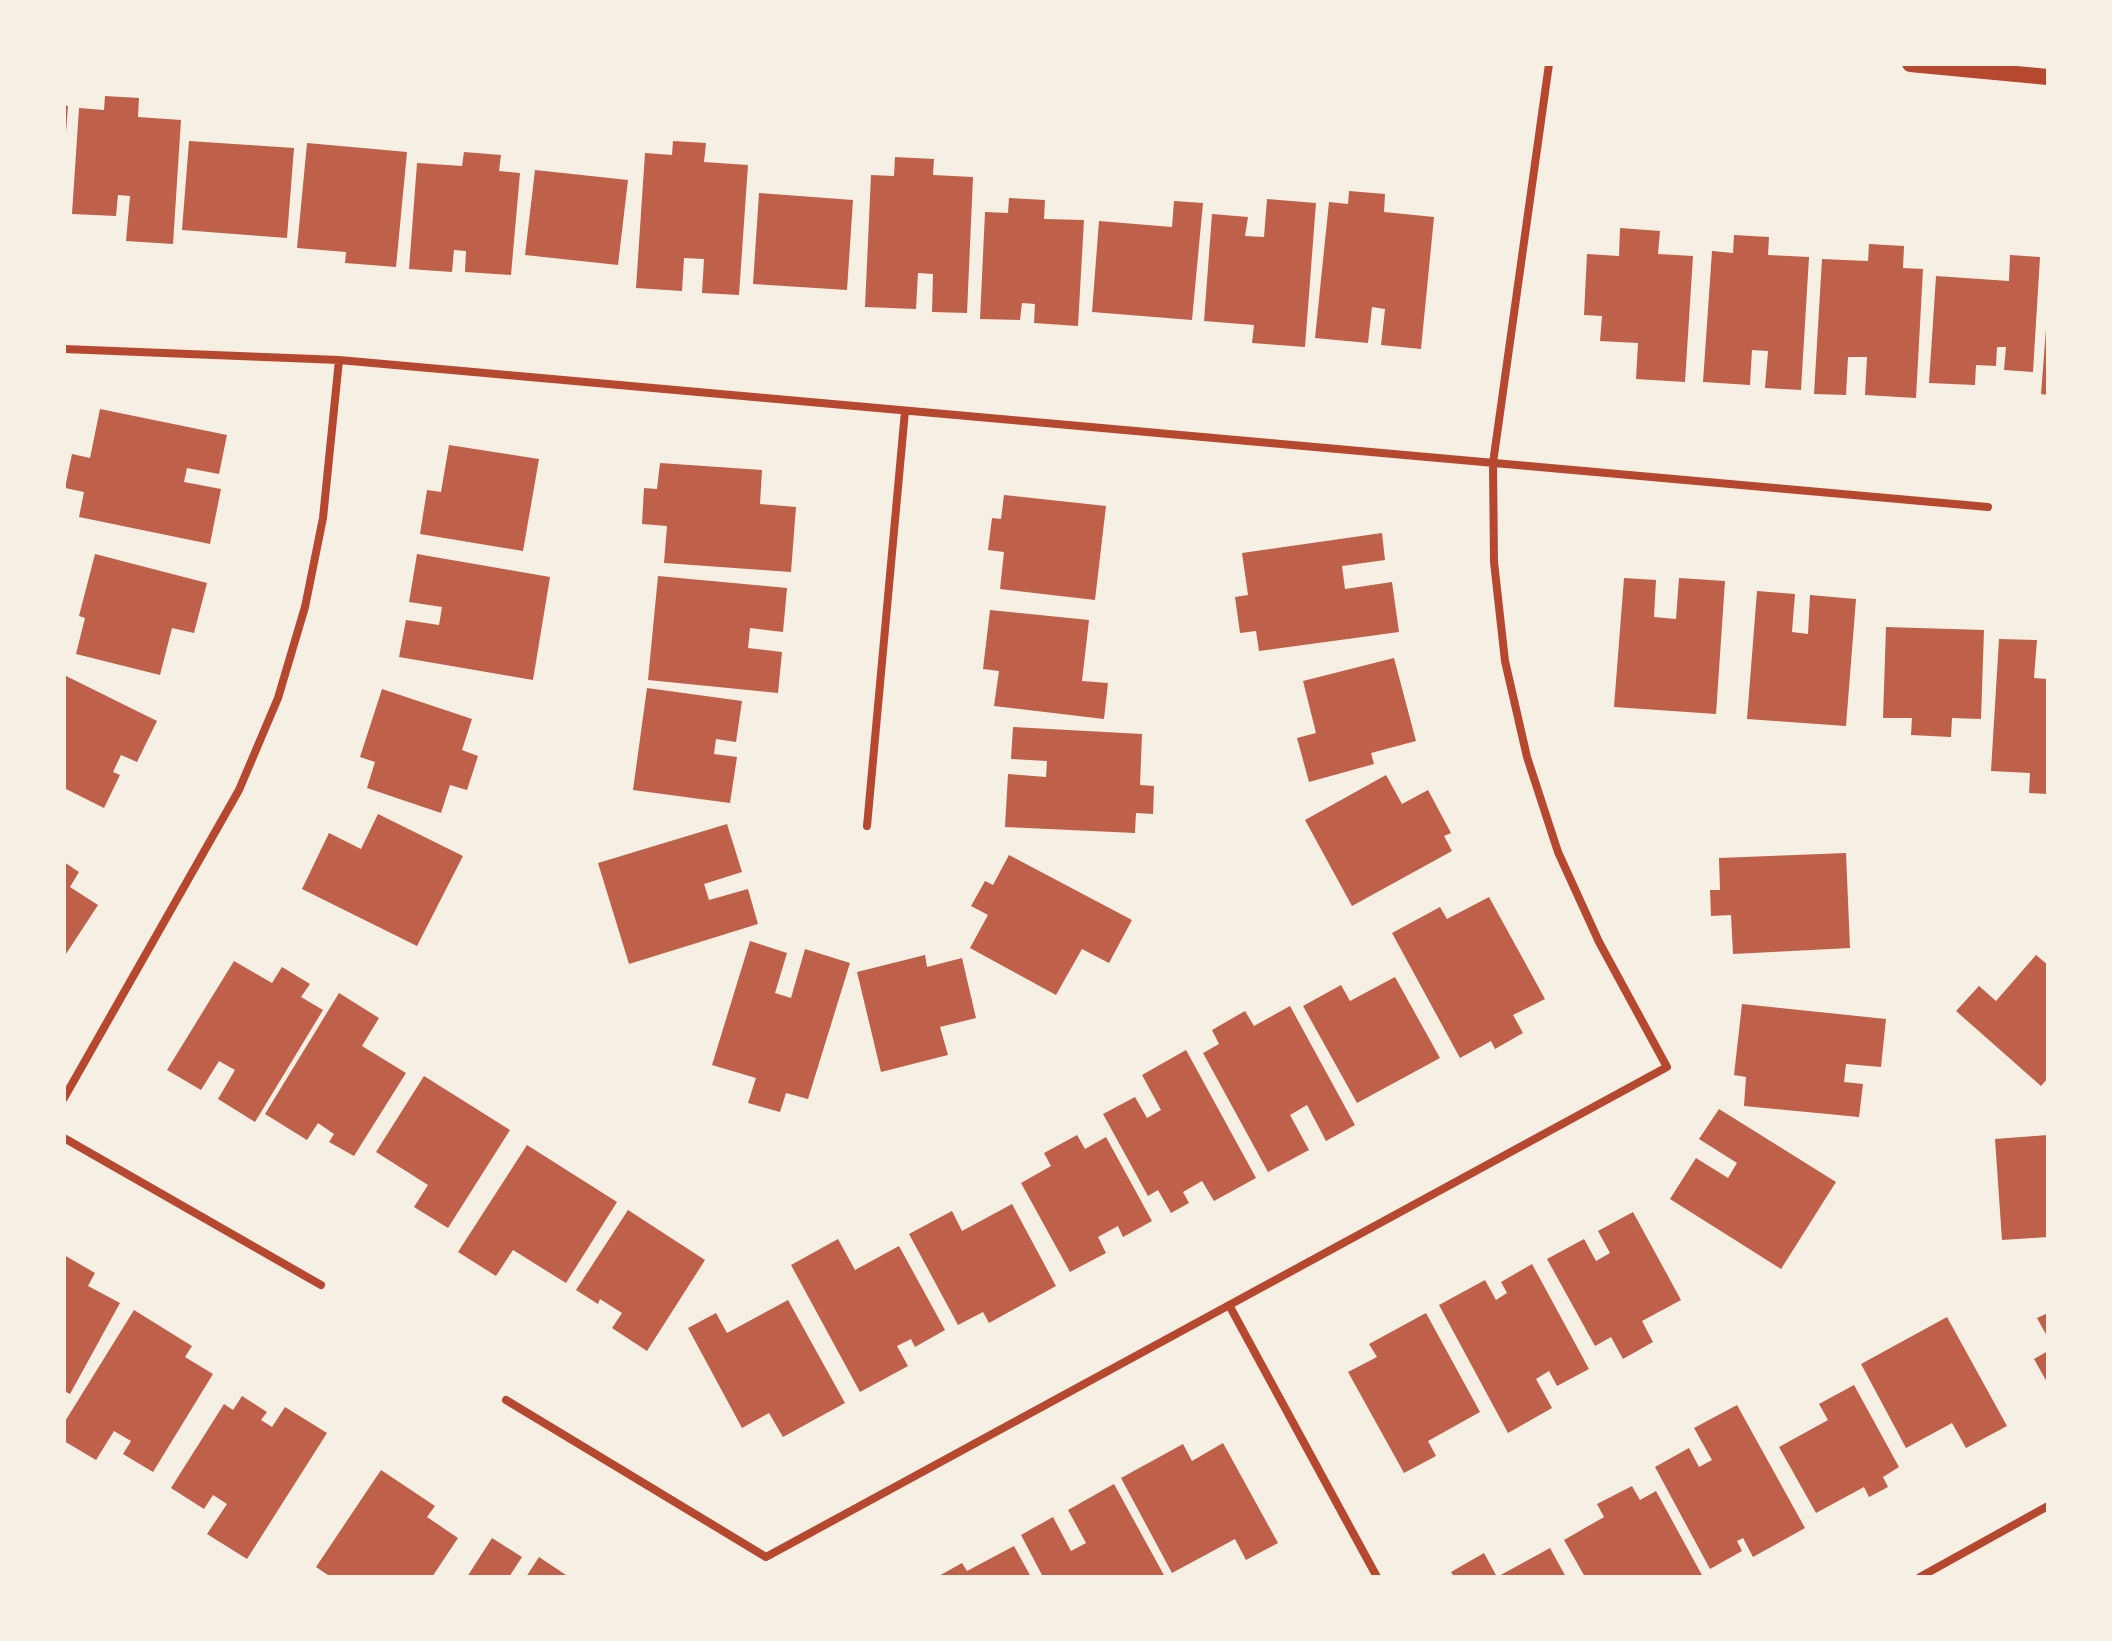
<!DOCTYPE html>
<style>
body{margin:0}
#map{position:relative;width:2112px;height:1641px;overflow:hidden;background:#f6efe4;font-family:"Nunito Sans",sans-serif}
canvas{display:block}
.frame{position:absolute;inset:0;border:66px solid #f6efe4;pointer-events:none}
</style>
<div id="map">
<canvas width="2112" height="1641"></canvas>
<div class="frame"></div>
</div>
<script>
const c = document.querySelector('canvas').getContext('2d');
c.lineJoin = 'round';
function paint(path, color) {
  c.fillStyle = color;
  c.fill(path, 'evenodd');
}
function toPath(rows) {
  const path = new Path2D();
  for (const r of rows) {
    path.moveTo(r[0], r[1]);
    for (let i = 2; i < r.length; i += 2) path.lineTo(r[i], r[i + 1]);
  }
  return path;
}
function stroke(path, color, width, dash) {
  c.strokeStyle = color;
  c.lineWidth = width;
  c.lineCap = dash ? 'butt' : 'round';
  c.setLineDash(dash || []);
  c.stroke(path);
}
paint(toPath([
 [105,96,139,98,138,117,181,120,173,244,126,241,130,196,118,195,116,216,72,214,79,108,104,110],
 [64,105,68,106,66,133,64,133],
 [189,141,294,148,287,238,182,230],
 [673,141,706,143,704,162,748,165,739,295,702,293,704,259,684,258,682,291,636,288,645,153,672,155],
 [307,143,407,152,396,267,345,263,346,252,297,248],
 [464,152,501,155,499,171,520,173,511,275,465,272,466,251,454,250,452,272,409,269,417,163,462,166],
 [895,157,934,159,933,175,973,177,967,313,932,312,933,274,918,273,916,309,865,307,871,175,894,176],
 [535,170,628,180,618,265,525,255],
 [1349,191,1385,194,1384,212,1434,217,1421,349,1381,345,1385,309,1372,307,1368,343,1315,338,1329,202,1348,204],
 [759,193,853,200,847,290,753,284],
 [1009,198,1045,200,1044,219,1084,220,1078,326,1034,323,1035,304,1022,303,1020,320,980,319,985,212,1008,213],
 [1267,199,1316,203,1305,347,1252,343,1254,325,1204,321,1212,214,1248,217,1245,236,1264,237],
 [1174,201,1203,203,1192,320,1092,312,1099,221,1172,227],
 [1620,228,1660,231,1658,254,1693,256,1685,382,1636,379,1638,343,1600,341,1602,316,1584,315,1587,254,1619,256],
 [1734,235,1769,237,1768,255,1809,257,1801,390,1765,388,1768,351,1752,350,1750,385,1703,382,1712,251,1733,253],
 [1869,244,1904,246,1903,268,1923,269,1916,398,1865,395,1867,357,1848,357,1846,395,1814,394,1822,259,1868,261],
 [2010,255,2040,257,2033,372,2004,370,2006,347,1997,347,1996,366,1976,365,1975,385,1929,383,1936,276,2009,281],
 [2046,329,2048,330,2048,395,2041,394],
 [100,409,227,435,219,474,187,468,184,482,221,489,210,544,79,517,84,492,65,488,72,454,90,458],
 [449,445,539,459,523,551,420,534,427,490,441,492],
 [660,463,762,470,760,504,796,507,791,572,664,563,667,526,642,524,644,488,657,489],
 [1004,495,1106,506,1095,600,1000,589,1004,552,988,550,992,518,1001,519],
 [1382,533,1385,560,1342,566,1345,589,1392,582,1399,632,1259,651,1256,631,1240,633,1235,597,1248,595,1242,553],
 [95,554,207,583,194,633,172,628,160,675,76,654,85,618,79,616],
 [417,554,550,577,533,680,399,657,406,620,439,625,442,607,409,602],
 [658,576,787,588,783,632,750,628,748,648,782,652,778,693,648,680],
 [1624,578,1656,580,1654,617,1676,619,1679,578,1725,581,1716,714,1614,707],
 [1757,591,1795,594,1792,632,1808,634,1810,595,1856,599,1846,726,1747,719],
 [990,610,1089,620,1082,681,1108,683,1104,719,994,706,999,671,983,669],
 [1886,627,1984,630,1981,719,1952,718,1951,737,1911,735,1912,718,1883,718],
 [1999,639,2037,640,2034,678,2048,679,2048,794,2029,793,2030,773,1991,771],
 [1394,658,1416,741,1371,753,1374,764,1309,782,1297,738,1316,733,1303,681],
 [64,675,157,721,137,762,121,755,113,772,120,775,104,808,64,788],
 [647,688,742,701,736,742,716,739,714,754,737,757,730,803,633,790],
 [382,689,472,719,462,750,478,756,467,790,450,785,441,813,367,788,375,762,360,757],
 [1013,727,1142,734,1140,785,1154,786,1153,814,1136,813,1135,833,1005,827,1008,774,1046,777,1047,761,1011,759],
 [1386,775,1402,804,1428,790,1451,833,1444,836,1452,851,1352,906,1305,820],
 [378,814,463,856,417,946,302,889,329,833,361,849],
 [727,824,742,872,704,884,709,900,748,889,758,924,629,964,598,863],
 [1846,853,1850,948,1733,954,1731,915,1711,916,1710,890,1720,890,1719,858],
 [1009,855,1132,920,1109,963,1082,949,1056,995,970,948,988,915,971,906,985,881,993,885],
 [64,862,79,872,70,887,98,905,64,957],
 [1489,897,1545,999,1513,1015,1523,1033,1495,1049,1491,1041,1460,1058,1392,933,1440,907,1447,919],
 [750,941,787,953,775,993,791,998,805,949,850,963,808,1099,786,1093,780,1112,748,1103,756,1078,712,1065],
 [925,955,927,967,962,958,976,1018,940,1027,948,1055,881,1072,857,972],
 [2036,955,2048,965,2048,1078,2041,1086,1956,1011,1979,986,1996,1001],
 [234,961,272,983,282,967,310,984,301,997,323,1010,255,1122,218,1099,235,1070,219,1061,201,1090,167,1070],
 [1395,977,1440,1058,1357,1103,1303,1006,1341,985,1350,1001],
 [339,993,379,1018,362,1046,406,1073,354,1156,329,1142,334,1134,318,1123,307,1140,265,1114],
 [1742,1004,1886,1019,1881,1067,1846,1064,1844,1082,1863,1084,1859,1117,1744,1106,1746,1077,1734,1075],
 [1290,1006,1355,1125,1326,1141,1307,1105,1290,1115,1309,1150,1268,1172,1203,1053,1219,1044,1212,1030,1245,1011,1254,1026],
 [1186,1050,1256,1178,1214,1201,1202,1181,1183,1192,1189,1203,1171,1213,1158,1190,1148,1196,1103,1114,1135,1097,1147,1118,1161,1110,1142,1075],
 [424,1076,510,1130,448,1228,414,1207,428,1185,376,1152],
 [1719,1109,1836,1182,1781,1269,1670,1199,1696,1158,1728,1178,1737,1163,1699,1139],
 [1077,1135,1085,1149,1106,1137,1152,1221,1123,1237,1118,1226,1098,1237,1106,1253,1070,1272,1021,1183,1051,1166,1044,1153],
 [2048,1135,2048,1237,2002,1240,1995,1139],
 [527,1145,617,1202,566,1283,513,1250,496,1276,458,1252],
 [1012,1204,1056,1286,989,1323,983,1312,958,1325,909,1234,952,1211,962,1231],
 [628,1210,705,1260,647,1351,612,1328,622,1313,600,1299,598,1304,576,1290],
 [1633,1212,1681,1300,1642,1321,1653,1342,1623,1359,1611,1337,1595,1346,1547,1259,1584,1239,1596,1261,1610,1253,1598,1231],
 [838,1239,855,1270,899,1246,945,1330,915,1347,911,1339,897,1346,908,1366,860,1392,791,1265],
 [64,1255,95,1273,88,1286,120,1303,70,1394,64,1391],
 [1532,1264,1589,1369,1557,1386,1549,1371,1536,1379,1552,1408,1508,1433,1439,1305,1485,1280,1496,1300,1507,1293,1501,1282],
 [788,1300,845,1403,783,1437,769,1413,742,1428,688,1328,716,1313,727,1333],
 [134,1310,192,1346,185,1357,213,1374,153,1472,123,1454,131,1441,114,1431,96,1460,64,1441,64,1423],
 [1426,1313,1480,1412,1428,1441,1436,1456,1404,1473,1348,1372,1377,1357,1369,1344],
 [2048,1313,2048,1338,2037,1318],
 [1947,1317,2007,1426,1966,1448,1952,1423,1906,1448,1861,1364],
 [2048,1351,2048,1384,2034,1359],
 [1854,1385,1899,1467,1883,1477,1888,1487,1869,1497,1864,1487,1816,1513,1779,1447,1828,1420,1819,1404],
 [242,1396,267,1412,261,1420,272,1427,285,1407,327,1433,247,1559,207,1534,227,1504,213,1495,204,1509,171,1488,224,1404,233,1410],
 [1737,1405,1805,1528,1753,1557,1743,1538,1737,1541,1742,1551,1710,1569,1655,1467,1689,1448,1699,1467,1712,1460,1694,1428],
 [1223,1443,1278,1543,1246,1560,1235,1539,1172,1573,1121,1478,1183,1444,1192,1461],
 [381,1470,435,1506,427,1517,458,1538,432,1577,331,1577,316,1567],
 [1114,1484,1165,1577,1043,1577,1021,1535,1053,1517,1071,1551,1086,1543,1068,1510],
 [1632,1486,1640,1500,1656,1491,1703,1577,1585,1577,1564,1540,1604,1517,1597,1504],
 [492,1538,522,1557,509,1577,467,1577],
 [1014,1546,1031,1577,937,1577,962,1563,967,1571],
 [1550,1548,1566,1577,1454,1577,1451,1572,1484,1553,1497,1577],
 [539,1557,569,1577,526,1577]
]), '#bf614a');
stroke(toPath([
 [64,349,339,360,1988,507],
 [867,826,905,411],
 [64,1098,239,790,278,698,305,607,323,518,339,360],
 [64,1138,321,1285],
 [1229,1305,1377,1577],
 [506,1400,766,1557,1667,1067,1599,942,1558,852,1527,757,1505,661,1494,562,1493,463,1549,64],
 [1920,1577,2048,1506]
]), '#b5482f', 8);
stroke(toPath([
 [1910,64,2048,77]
]), '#b5482f', 16);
</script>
